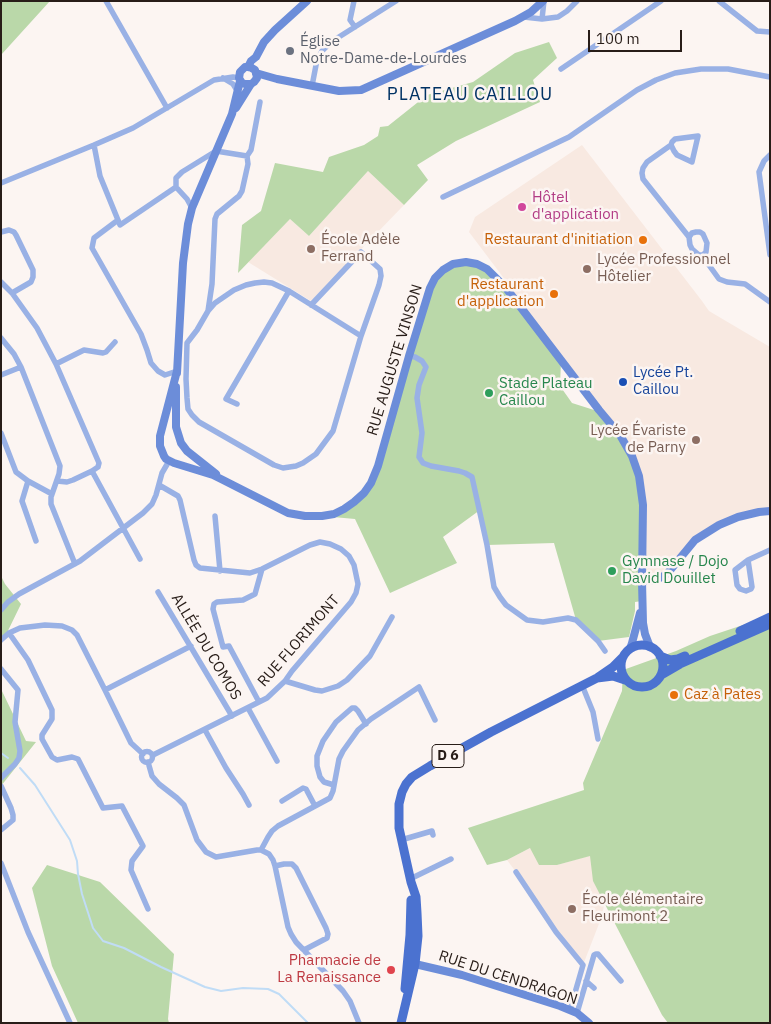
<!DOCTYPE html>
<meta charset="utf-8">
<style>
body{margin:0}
#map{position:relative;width:771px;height:1024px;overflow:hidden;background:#fcf5f2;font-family:"IBM Plex Sans",sans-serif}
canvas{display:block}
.frame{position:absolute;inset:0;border:2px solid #281d18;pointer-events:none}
.scale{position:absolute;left:588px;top:30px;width:94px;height:22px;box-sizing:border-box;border:2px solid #281d18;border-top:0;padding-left:6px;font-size:15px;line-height:18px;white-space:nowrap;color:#281d18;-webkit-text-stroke:4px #fcf5f2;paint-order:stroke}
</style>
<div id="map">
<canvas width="771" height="1024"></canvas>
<div class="frame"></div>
<div class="scale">100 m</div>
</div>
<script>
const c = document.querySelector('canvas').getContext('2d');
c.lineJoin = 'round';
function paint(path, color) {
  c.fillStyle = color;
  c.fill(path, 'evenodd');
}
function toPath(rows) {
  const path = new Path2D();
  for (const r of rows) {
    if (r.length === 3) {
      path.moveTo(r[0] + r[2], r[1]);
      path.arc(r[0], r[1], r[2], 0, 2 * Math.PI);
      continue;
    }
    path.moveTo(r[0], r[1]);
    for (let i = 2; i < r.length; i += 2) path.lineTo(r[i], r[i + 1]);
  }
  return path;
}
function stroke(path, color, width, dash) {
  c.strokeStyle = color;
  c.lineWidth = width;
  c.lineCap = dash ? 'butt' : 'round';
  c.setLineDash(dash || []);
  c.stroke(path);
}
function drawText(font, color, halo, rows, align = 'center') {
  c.font = font + ' "IBM Plex Sans",sans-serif';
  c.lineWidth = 5;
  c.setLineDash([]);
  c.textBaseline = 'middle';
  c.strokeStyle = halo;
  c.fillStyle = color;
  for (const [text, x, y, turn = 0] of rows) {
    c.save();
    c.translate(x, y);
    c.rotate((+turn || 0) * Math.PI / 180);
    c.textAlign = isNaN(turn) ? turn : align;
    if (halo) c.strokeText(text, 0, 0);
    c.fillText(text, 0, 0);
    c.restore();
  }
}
paint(toPath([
 [582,145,702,301,709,311,770,347,770,511,759,512,702,535,667,574,642,581,632,456,506,288,509,285,469,232,475,217],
 [368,171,404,205,311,301,248,262,290,219,309,236],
 [530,848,557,865,592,855,611,868,602,916,583,965,556,932,516,872,507,860]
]), '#f8e9e1');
paint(toPath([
 [1,1,50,1,1,55],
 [549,42,557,58,533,80,540,102,456,141,417,165,428,180,404,205,368,171,309,236,290,219,238,273,242,225,261,211,275,163,323,172,329,157,364,145,378,136,380,127,388,126,427,95,473,82,515,53],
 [466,262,487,269,561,361,560,386,572,403,594,410,599,410,620,435,639,476,642,601,635,602,635,611,629,637,598,641,576,620,554,543,487,545,480,510,443,537,457,563,390,593,355,519,322,516,334,514,371,483,430,288,443,270],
 [1,576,5,584,21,604,1,645],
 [770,616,770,1023,668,1023,662,1015,593,881,590,856,557,865,539,865,530,848,507,860,487,865,468,828,584,790,583,783,622,691,623,670,676,651,710,636],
 [1,689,26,741,36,742,1,786],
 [47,865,100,882,174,954,168,1019,169,1023,78,1023,52,966,32,888]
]), '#bad8a9');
stroke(toPath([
 [1,753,8,758],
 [20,768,35,785,70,840,77,861,78,874,82,894,93,928,103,941,124,948,161,967,205,987,221,991,243,988,268,989,279,994,308,1023]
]), '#c0dcf6', 2);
stroke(toPath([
 [106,1,167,108],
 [354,1,350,20,355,27],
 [719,1,757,31,770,32],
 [524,17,542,19,558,17,567,11,577,1],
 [542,19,544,1],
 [561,69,661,1],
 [223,78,233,84,238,92],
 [312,86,317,60,322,51,331,42,396,1],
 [94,145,100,176,120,225,176,187],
 [671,145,674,151,677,155,692,162,698,136,675,139,672,142,671,145,647,162,643,168,642,173,643,179,689,237,690,245,692,249,699,255,703,255,706,261,719,279,727,282,745,284,770,302],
 [770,155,764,161,759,172,770,255],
 [1,183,94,145,133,128,214,80,233,77,239,78],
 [443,197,569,137,637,90,656,80,675,73,701,69,728,69,770,77],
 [192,208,187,199,176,187,176,178,182,172,216,151,247,156],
 [118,220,94,238,92,248,141,334,147,350,151,363,158,371,165,375,177,371],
 [1,232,9,230,14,232,16,235,33,270,33,277,31,282,12,293],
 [689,237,692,233,696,232,700,232,703,234,707,243,706,252,703,255],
 [1,282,12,293,37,328,56,364,99,463,98,467,92,471,73,480,67,482,57,481],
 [311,305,361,252,380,269,381,276,379,285,361,336,333,431,316,454,303,463,296,466,283,468,274,465,199,422,192,415,188,409,187,398,186,379,187,343,197,330,208,311,215,303,234,290,246,285,255,283,264,282,272,283,289,291,361,336],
 [208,311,212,284,215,219,217,214,239,196,242,191,248,164,247,156,251,150,260,102],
 [1,338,14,354,21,367,60,466,59,474,51,497,51,504,75,564],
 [409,356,415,357,422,361,426,367,419,385,417,398,422,433,419,457,423,463,431,466,459,471,465,473,472,477,487,545,494,587,500,597,506,605,527,620,543,622,568,618,576,620,598,641,605,651],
 [56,364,84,350,103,353,106,352,115,342],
 [1,375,21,367],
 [237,404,226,399,289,291],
 [1,433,16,472,28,481,52,494],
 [92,471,140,559],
 [28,481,22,501,36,541],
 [215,516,220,571],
 [748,560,752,587,751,589,746,591,740,589,737,585,735,570,748,560,770,550],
 [158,592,232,716],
 [1,610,8,602,19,594,80,561,143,513,152,504,156,495,162,473,169,461],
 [9,633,28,660,52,710,52,719,42,735,42,739,52,757,57,760,72,757,78,759,103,808,122,806,143,846,132,861,131,870,148,909],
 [1,640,9,633,20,628,45,625,62,626,72,630,77,635,105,690,131,743,143,754],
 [1,669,18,690,15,722,20,751,19,758,15,764,1,778],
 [285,681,315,690,322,691,338,686,347,680,370,656,392,617],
 [582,685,593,712,598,739],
 [105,690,191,646],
 [259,702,229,646,223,647,213,609,214,604,217,602,243,600,255,594,262,569],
 [248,708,277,761],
 [205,730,226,768,243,794,249,805],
 [147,757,5.5],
 [153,755,267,698,285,681,292,671,351,602,356,593,358,584,354,565,349,556,341,549,330,544,320,542,310,545,262,569,250,573,200,568,196,565,194,560,180,500,178,496,159,485],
 [148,762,152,776,159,784,177,798,184,805,197,840,206,852,216,857,257,850,261,850,269,854,273,860,275,866,288,927,291,934,296,942,343,991,350,1001,359,1023],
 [334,785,324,782,320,777,317,766,317,756,323,741,336,722,352,708,355,708,358,711,366,724],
 [1,786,11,808,13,815,13,820,1,830],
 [282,801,303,788,306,789,315,806],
 [401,840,432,831,433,835],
 [261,850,268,837,272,831,278,826,330,798,333,791,339,759,343,751,358,730,371,719,419,687,435,720],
 [1,863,28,932,70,1023],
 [275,866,284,864,292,864,296,868,326,928,328,934,327,938,304,950],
 [516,872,556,932,583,965,570,1010],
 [410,879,451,859],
 [586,981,594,988],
 [577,1013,594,955,596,954,598,954,621,981]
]), '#99b1e5', 5.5);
stroke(toPath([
 [248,67,251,61,256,57,264,42,275,30,307,1],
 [256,73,277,79,339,91,361,90,515,21,531,12,543,1],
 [236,108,251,84,254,82,257,78,256,73,255,70,250,67,245,67,240,72,239,78,242,83,245,84,251,84],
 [177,371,160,436,160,446,164,456,166,459,174,463,213,475,223,480,288,513,305,516,322,516,334,514,344,509,354,502,364,493,371,483,378,466,409,356,430,288,435,278,443,270,453,264,466,262,477,264,487,269,506,288,599,410,620,435,632,456,639,476,643,505,642,581,643,623,645,634,650,647],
 [177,373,183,263,188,224,192,208,232,114,240,81],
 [176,387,176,427,181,443,187,451,216,474],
 [642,581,656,580,667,574,695,540,719,525,738,517,759,512,770,511],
 [630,649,632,643,640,613],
 [415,964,462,975,560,1006,577,1013,589,1023]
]), '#6c8dd9', 8);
stroke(toPath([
 [740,631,770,617],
 [642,666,21],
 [660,656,670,660,678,659,685,656],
 [661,675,680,664,770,624],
 [597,678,613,676,625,680],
 [405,989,410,935,411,900],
 [401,1023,415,964,418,936,417,913,416,897,411,882,399,828,399,804,402,792,406,784,412,777,430,766,491,732,597,678,613,667,623,657]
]), '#4b72d0', 9);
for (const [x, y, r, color] of [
 [290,51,5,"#6b7280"],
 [522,207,5,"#d1479c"],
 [643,240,5,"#e8710a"],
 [311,249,5,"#8d6e63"],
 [587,269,5,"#8d6e63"],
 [554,294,5,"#e8710a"],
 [623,382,5,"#1a4fb4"],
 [489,393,5,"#2e9e5b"],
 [696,440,5,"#8d6e63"],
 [612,571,5,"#2e9e5b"],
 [674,695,5,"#e8710a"],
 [572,909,5,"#8d6e63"],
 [391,970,5,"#e0444e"]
]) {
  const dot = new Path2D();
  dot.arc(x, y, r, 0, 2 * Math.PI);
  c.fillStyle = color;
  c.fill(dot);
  stroke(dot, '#fcf5f2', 2);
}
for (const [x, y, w] of [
 [448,756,32]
]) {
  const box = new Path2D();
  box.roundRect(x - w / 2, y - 11.5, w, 23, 4);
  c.fillStyle = '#fcf5f2';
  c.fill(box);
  stroke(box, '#281d18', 1);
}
drawText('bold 14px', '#281d18', null, [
 ["D 6",448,756]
]);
drawText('15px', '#5b616d', '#fcf5f2', [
 ["Église",300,42],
 ["Notre-Dame-de-Lourdes",300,59]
], 'left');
drawText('15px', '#b23c85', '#fcf5f2', [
 ["Hôtel",532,198],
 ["d'application",532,215]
], 'left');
drawText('15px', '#785e54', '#fcf5f2', [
 ["École Adèle",321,240],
 ["Ferrand",321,257],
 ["Lycée Professionnel",597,260],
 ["Hôtelier",597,277],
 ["Lycée Évariste",686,431,"right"],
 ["de Parny",686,448,"right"],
 ["École élémentaire",582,900],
 ["Fleurimont 2",582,917]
], 'left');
drawText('15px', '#c56008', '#fcf5f2', [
 ["Restaurant d'initiation",633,240],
 ["Restaurant",544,285],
 ["d'application",544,302],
 ["Caz à Pates",684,695,"left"]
], 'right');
drawText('15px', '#281d18', '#fcf5f2', [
 ["RUE AUGUSTE VINSON",395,360,-73],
 ["RUE FLORIMONT",299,641,-49],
 ["ALLÉE DU COMOS",206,647,59],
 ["RUE DU CENDRAGON",508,978,18]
]);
drawText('15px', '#164399', '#fcf5f2', [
 ["Lycée Pt.",633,373],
 ["Caillou",633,390]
], 'left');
drawText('15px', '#27864d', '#fcf5f2', [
 ["Stade Plateau",499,384],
 ["Caillou",499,401],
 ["Gymnase / Dojo",622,562],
 ["David Douillet",622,579]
], 'left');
drawText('15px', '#be3a42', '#fcf5f2', [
 ["Pharmacie de",381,961],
 ["La Renaissance",381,978]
], 'right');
c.letterSpacing = '1px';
drawText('18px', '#003264', '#fcf5f2', [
 ["PLATEAU CAILLOU",470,95]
]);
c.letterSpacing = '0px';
</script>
